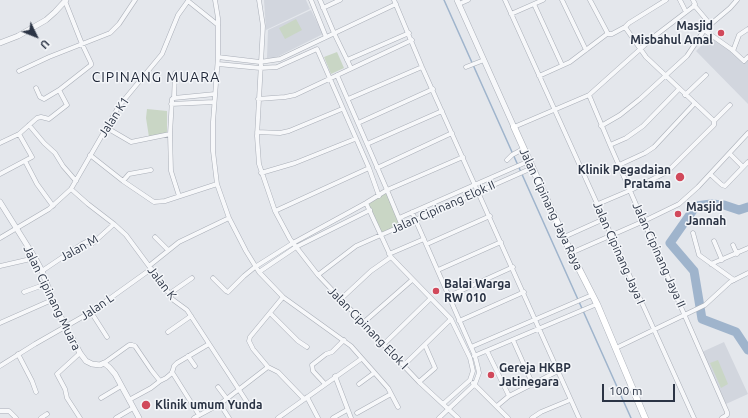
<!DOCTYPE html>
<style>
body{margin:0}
#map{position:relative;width:748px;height:418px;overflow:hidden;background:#e4e7ec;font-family:Ubuntu,sans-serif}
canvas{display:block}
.north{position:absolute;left:16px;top:16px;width:40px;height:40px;-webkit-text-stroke:3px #f4f6f9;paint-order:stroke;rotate:133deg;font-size:11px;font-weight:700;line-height:16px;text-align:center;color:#2b3445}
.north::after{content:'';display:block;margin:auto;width:14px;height:18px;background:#2b3445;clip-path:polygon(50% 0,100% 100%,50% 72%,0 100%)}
.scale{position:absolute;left:602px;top:384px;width:73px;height:18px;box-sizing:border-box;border:2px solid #2b3445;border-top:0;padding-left:5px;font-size:12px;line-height:14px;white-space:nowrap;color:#2b3445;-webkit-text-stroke:3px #f4f6f9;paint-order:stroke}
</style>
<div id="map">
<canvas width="748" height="418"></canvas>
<div class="north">U</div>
<div class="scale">100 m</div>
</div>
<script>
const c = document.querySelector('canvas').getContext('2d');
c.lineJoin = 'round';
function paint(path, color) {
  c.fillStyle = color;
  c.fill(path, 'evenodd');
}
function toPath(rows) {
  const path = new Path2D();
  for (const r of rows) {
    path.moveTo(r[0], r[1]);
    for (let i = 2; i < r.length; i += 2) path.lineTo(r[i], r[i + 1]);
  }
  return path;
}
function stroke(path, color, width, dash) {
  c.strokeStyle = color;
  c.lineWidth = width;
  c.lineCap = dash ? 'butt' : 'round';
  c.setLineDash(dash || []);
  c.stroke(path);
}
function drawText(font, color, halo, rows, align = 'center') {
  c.font = font + ' Ubuntu,sans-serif';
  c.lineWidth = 3;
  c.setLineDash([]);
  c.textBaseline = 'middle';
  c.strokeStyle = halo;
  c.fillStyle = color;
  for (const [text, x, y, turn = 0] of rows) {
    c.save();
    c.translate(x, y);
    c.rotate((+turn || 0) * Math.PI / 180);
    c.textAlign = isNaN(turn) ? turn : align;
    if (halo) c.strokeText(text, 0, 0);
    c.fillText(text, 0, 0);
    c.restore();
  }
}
paint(toPath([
 [264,0,306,0,310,9,266,30],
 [311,10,323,34,273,59,267,58,268,30],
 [711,36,732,52,742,61,748,56,748,104,696,51],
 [724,342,748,394,726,404,702,352]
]), '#d2d6de');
paint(toPath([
 [296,19,302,30,285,39,279,28],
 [337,52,344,68,331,74,324,57],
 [147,109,167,111,167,133,149,137,146,118],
 [387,192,401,225,380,235,367,203],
 [718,360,728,384,721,388,710,363]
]), '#c9d6c5');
stroke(toPath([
 [444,0,631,418]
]), '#9fb4cc', 1.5);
stroke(toPath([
 [748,207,739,210,724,205,711,204,696,206,670,243,694,271,702,319,736,332,748,350]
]), '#9fb4cc', 9);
const minor = toPath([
 [215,0,218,18,218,57,213,122,213,151,217,184,229,218,246,251,259,272,283,297,351,346,388,388,398,407],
 [259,0,263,26,257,136,259,164,275,211,290,239,318,275,419,382,458,418],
 [311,0,326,37],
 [320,0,334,33,351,68],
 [394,0,422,67,579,418],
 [505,0,694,418],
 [562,0,586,50],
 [590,0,607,32,607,34],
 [680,0,686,12],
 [459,4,468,0],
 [534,4,562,65],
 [694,5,710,24],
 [323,8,340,0],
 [511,14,543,0],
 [625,27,646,57,714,121],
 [704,30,731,49,744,61,748,57],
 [607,34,612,34,625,27,629,23,666,0],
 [733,51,739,35,748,29],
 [218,57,260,62,280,59,396,4],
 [347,60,409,33],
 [218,64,260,68,277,67,317,49,369,168,379,196],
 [466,67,484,60],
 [19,71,49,57,110,33,119,24,135,0],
 [175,73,174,98,172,99,170,134,171,171,179,196],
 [337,75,387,190],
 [539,76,570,62,607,34],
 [36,88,40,97,44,99,59,90],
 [589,95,610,145,727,412,727,415,722,418],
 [685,95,706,75],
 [174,98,215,94],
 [258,99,285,97,295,95,412,40],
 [348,99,422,67],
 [171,104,214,102],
 [358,123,433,89],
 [29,125,44,143,55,153,63,166,76,181],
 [601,126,620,115,640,99,687,56,705,29,730,8,737,0],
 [514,127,589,95,656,35,694,6,695,4,693,0],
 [107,128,131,142,170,134],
 [257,132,280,133,289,131,342,109],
 [0,143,19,134,37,118,41,117,49,119,67,105,59,90,91,65,91,63,82,44,65,1],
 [367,144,442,111],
 [610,145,626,138,643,126,679,89],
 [730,154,743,167],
 [90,155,123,181,154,202,165,201,217,184],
 [507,160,512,155,523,149],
 [25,161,37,184,53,206],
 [619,165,645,153,654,147,695,103],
 [377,168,452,133],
 [261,173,295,163,355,139],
 [0,174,32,157,19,134],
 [710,174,722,185,725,186,748,162],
 [123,181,129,174,151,170],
 [71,189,88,204,114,224,126,235,149,266,163,283,172,299,187,310,247,402],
 [387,190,463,157],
 [387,190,402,226],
 [366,203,391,257,451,319,470,358,473,371,470,380,443,404],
 [598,204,631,190,667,172,714,125,714,121,730,105],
 [275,211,369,168],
 [412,212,475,356,478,368,479,373,475,384,439,418],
 [399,218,529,161],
 [693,233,699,255,734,280],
 [155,237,168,250],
 [564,237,604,219],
 [0,238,49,209,71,189,119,106,162,54,178,15,188,1,218,25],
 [714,241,722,260],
 [427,244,490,216],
 [733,245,737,254],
 [571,253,644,221,679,204,698,187,748,133],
 [389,254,424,239],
 [711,264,748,248],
 [0,266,35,258],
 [149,266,179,242,229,218],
 [438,270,501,242],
 [42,271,82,244,86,242,93,243,114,224],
 [259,272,296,247,370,210],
 [318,275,356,246,532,168],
 [213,278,226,291,228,292,244,276,255,267,293,243,366,203,387,190],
 [24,292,46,284],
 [169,294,192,278],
 [449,296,513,267],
 [283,297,250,337,249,341,253,349,268,367,278,372,304,399],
 [341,299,371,271,391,257],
 [91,312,107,337],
 [270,313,298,341,307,347],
 [459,321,524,292],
 [0,323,52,300],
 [363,323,412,280],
 [168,332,191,316],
 [513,340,533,385],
 [384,344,430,299],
 [471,347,592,295],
 [616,348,705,305,730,282,748,273],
 [487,351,509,396],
 [80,353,57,374,65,389,67,398,80,418],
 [18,354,32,381,36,392],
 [188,356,195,366],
 [474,356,597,304],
 [104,363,129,345,132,345,135,346,152,371,160,381],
 [404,365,451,319],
 [0,366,35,344,91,312,151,269],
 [172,372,199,415],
 [335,376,351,418],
 [419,382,435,368,425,345],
 [473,383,508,418],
 [325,384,313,371,312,365,326,354,332,352,344,340],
 [359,384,374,373],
 [218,387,227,399],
 [307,397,318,418],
 [101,398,121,386],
 [129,400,151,388,160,381,166,378,172,373,174,366,177,363,209,344],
 [220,404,229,418],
 [497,406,509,396,558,371],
 [0,411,9,411,16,418],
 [357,413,391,394],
 [41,418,47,414],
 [116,418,133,408],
 [194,418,220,404,268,367],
 [278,418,361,359],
 [333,418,347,410],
 [532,418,541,412,570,400]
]);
const tertiary = toPath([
 [457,0,514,127],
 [0,43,18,36,46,20,55,12,66,0],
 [0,202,35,258,42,271,56,308,80,353,86,361,92,364,100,365,104,363,109,367,115,374,139,418]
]);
const secondary = toPath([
 [514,127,571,253,597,304,645,418]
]);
stroke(minor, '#a9aeb7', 5);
stroke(tertiary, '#a9aeb7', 6);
stroke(secondary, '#a9aeb7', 7);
stroke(minor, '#f7f8fa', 4);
stroke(tertiary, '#f7f8fa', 5);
stroke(secondary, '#fff', 6);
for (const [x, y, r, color] of [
 [721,33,4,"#d1495b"],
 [680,177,5,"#d1495b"],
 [678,214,4,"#d1495b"],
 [436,291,4,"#d1495b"],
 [491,375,4,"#d1495b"],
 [146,405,5,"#d1495b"]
]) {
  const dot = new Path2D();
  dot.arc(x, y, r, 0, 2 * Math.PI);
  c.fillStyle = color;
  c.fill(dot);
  stroke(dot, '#f4f6f9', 1.5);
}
drawText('bold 12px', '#2b3445', '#f4f6f9', [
 ["Masjid",713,26,"right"],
 ["Misbahul Amal",713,40,"right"],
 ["Klinik Pegadaian",671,170,"right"],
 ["Pratama",671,184,"right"],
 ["Masjid",686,207],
 ["Jannah",686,221],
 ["Balai Warga",444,284],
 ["RW 010",444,298],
 ["Gereja HKBP",499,368],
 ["Jatinegara",499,382],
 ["Klinik umum Yunda",155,405]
], 'left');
drawText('12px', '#2b3445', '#f4f6f9', [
 ["Jalan K1",114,117,-57],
 ["Jalan Cipinang Elok II",443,207,-24],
 ["Jalan Cipinang Jaya Raya",551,209,65],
 ["Jalan M",79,248,-29],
 ["Jalan Cipinang Jaya I",619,253,66],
 ["Jalan Cipinang Jaya II",659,255,66],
 ["Jalan K",162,283,52],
 ["Jalan Cipinang Muara",52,298,64],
 ["Jalan L",97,307,-34],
 ["Jalan Cipinang Elok I",368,328,46]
]);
c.letterSpacing = '1px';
drawText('14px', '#1d2536', '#f4f6f9', [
 ["CIPINANG MUARA",156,77]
]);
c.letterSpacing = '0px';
</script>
